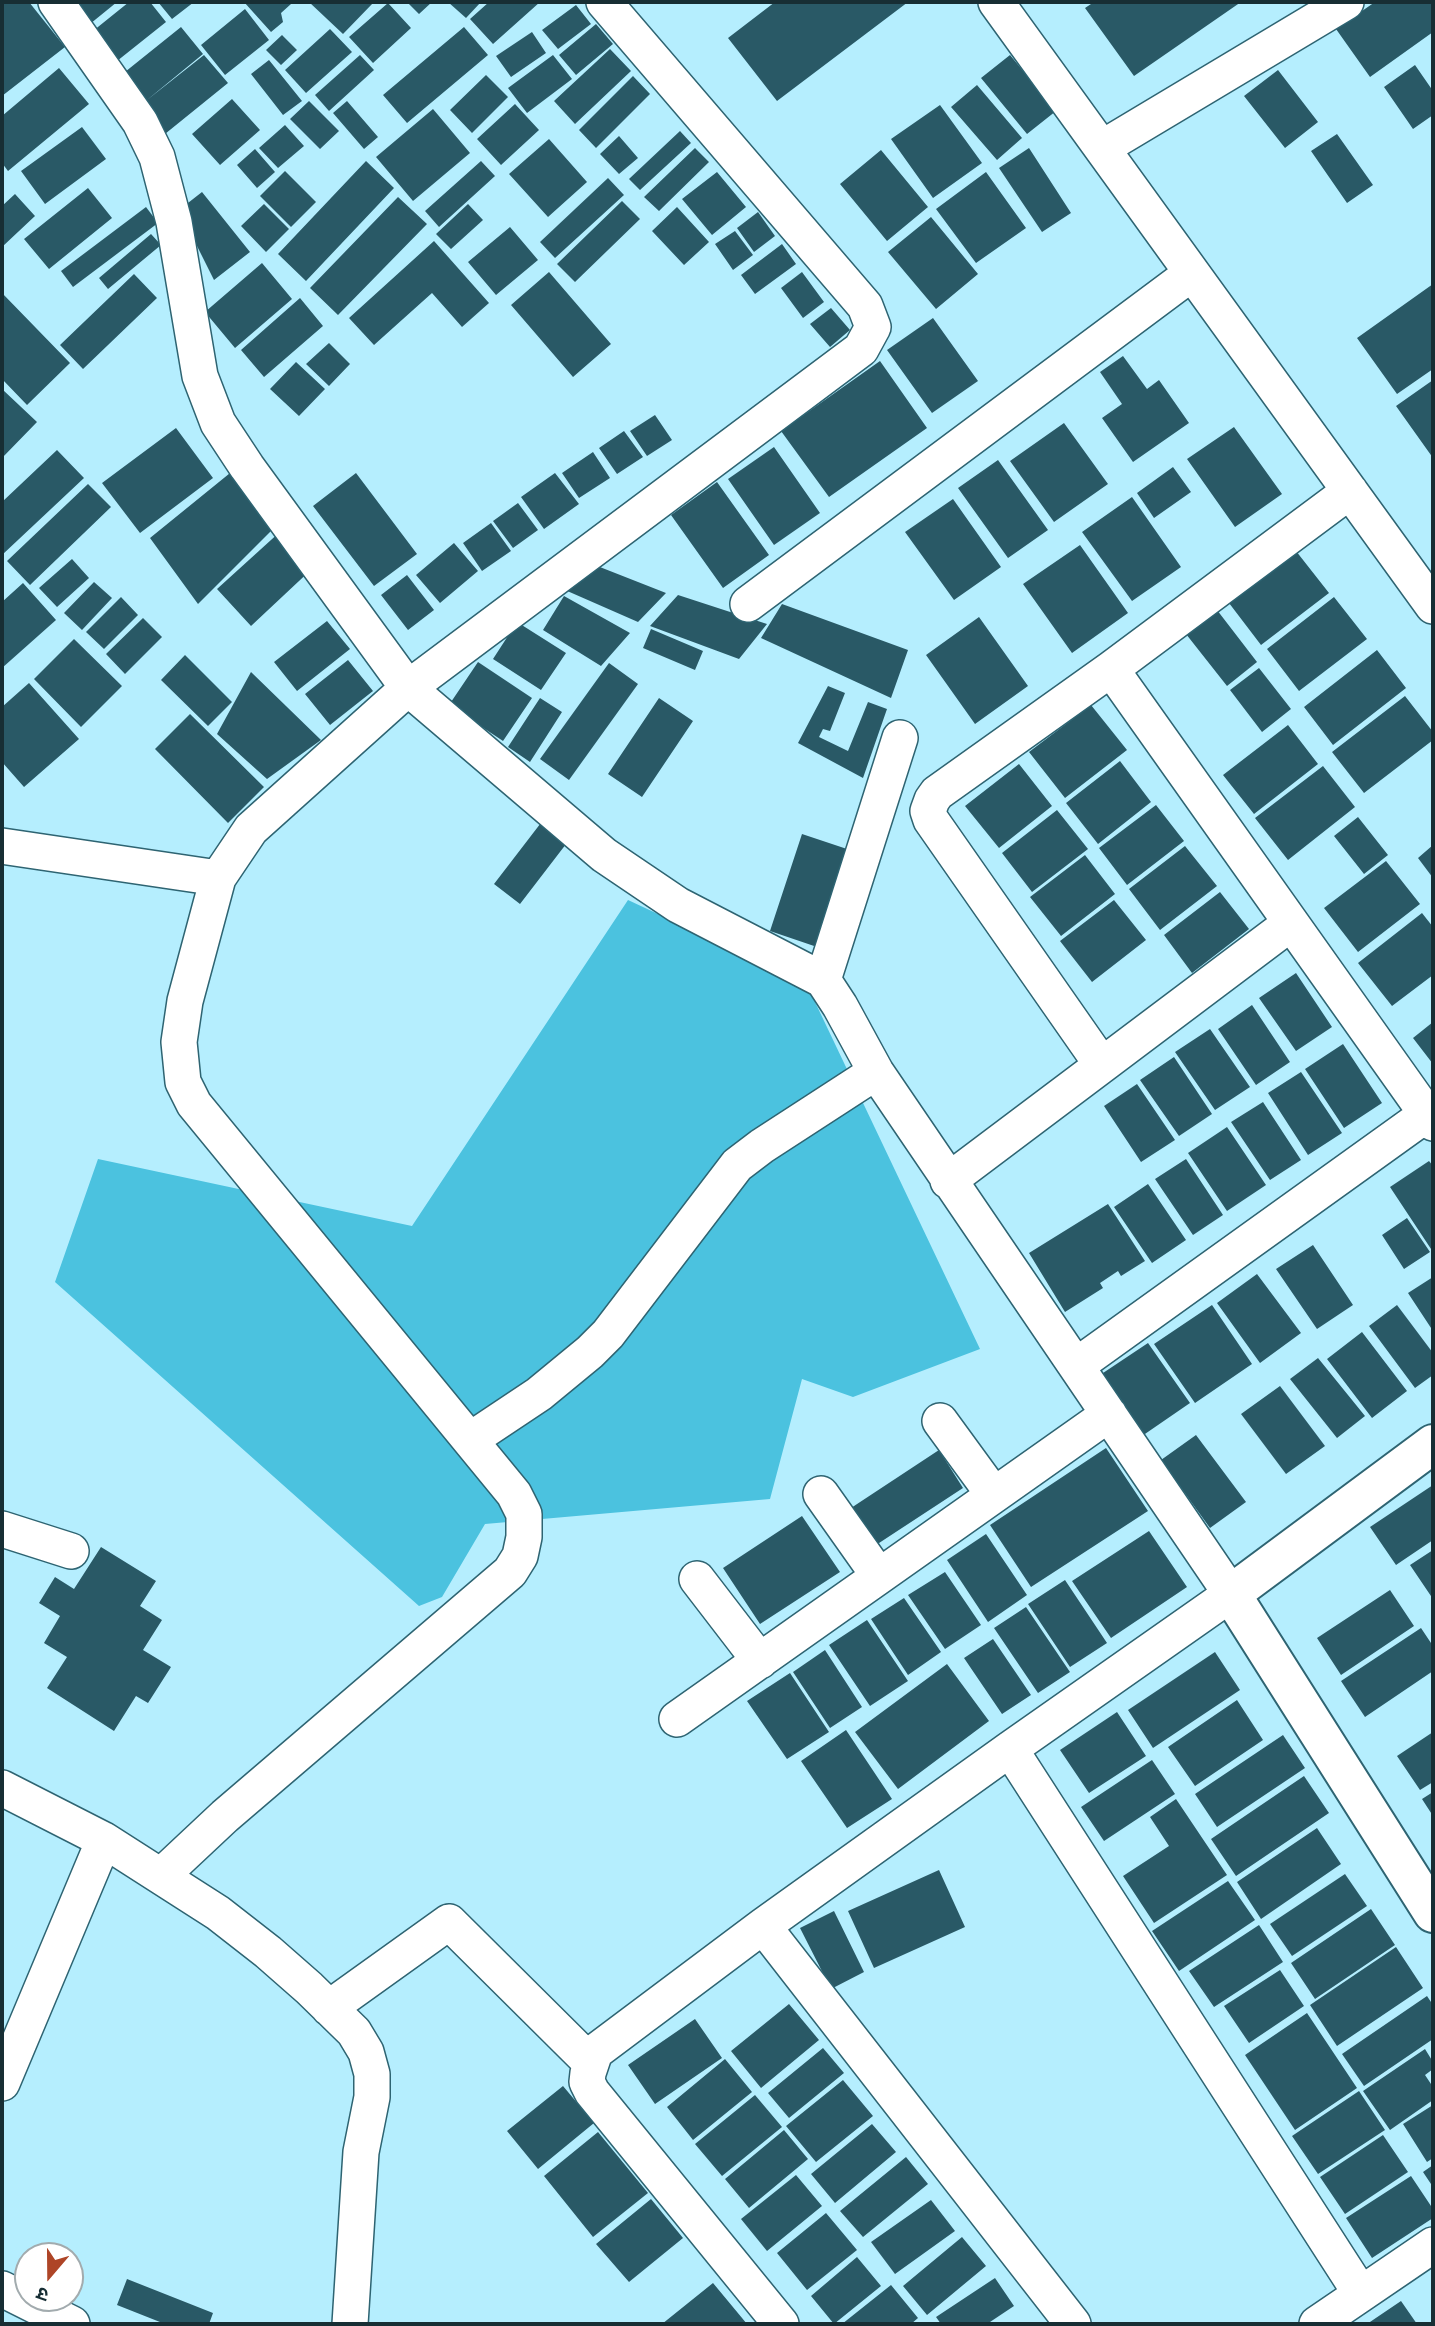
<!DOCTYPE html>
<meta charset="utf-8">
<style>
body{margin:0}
#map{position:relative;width:1435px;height:2326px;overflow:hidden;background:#b5eefe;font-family:"Exo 2","Noto Sans Devanagari",sans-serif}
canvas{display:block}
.frame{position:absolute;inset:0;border:4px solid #172e34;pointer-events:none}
.north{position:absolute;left:14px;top:2242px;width:70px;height:70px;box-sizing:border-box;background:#fff;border:2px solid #a2abae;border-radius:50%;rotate:200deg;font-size:19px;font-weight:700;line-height:28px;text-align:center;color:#172e34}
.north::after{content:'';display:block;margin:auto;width:24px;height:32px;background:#ae4527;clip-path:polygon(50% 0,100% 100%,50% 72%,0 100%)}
</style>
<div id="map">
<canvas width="1435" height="2326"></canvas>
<div class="frame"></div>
<div class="north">उ</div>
</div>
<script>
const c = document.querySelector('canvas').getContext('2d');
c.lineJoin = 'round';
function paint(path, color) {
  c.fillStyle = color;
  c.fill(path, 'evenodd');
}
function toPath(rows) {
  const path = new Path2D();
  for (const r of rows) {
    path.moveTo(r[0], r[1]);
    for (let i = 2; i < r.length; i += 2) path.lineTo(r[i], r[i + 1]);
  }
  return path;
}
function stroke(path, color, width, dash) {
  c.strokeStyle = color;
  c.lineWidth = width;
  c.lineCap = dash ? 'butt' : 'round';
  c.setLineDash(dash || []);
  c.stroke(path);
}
paint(toPath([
 [628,900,806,983,980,1349,853,1397,802,1379,770,1499,485,1524,442,1597,419,1606,55,1282,98,1159,412,1226]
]), '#4bc2df');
paint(toPath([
 [2,2,29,2,65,47,2,96],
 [64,2,117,2,85,28],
 [129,2,150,2,166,22,112,65,88,35],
 [158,2,194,2,172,19],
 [244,2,289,2,291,4,281,13,283,22,271,32],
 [309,2,374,2,343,34],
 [407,2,432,2,419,14],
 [448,2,481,2,466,18],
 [489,2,540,2,493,44,470,19],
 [775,2,908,2,777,101,728,38],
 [1094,2,1241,2,1134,76,1085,8],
 [1375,2,1433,2,1433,32,1370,77,1336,29],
 [388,3,411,28,373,63,349,37],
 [576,5,591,24,558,49,542,30],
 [245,9,269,40,225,75,201,45],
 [596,24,613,44,576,75,559,55],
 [181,27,203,54,147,100,204,55,228,83,160,138,115,80],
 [464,27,488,55,407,123,383,95],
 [330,29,352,52,306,93,285,70],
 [532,32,546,53,511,77,496,56],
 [282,35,297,50,281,65,266,50],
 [610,49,631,71,575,124,554,101],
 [360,55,374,70,329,111,315,95],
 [553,55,572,79,527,113,508,88],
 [1010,55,1056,111,1027,134,981,78],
 [269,60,302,101,283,115,251,74],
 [1415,65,1433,91,1433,115,1413,129,1384,87],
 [59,68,89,104,8,171,2,163,2,116],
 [1278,70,1318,122,1285,148,1244,96],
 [486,75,508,97,472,133,450,110],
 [633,76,650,94,596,148,579,130],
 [977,85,1022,138,997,160,951,107],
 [232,99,260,130,220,165,192,134],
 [309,101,339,131,320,149,290,119],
 [347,101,378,137,364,149,333,113],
 [515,104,539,130,501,165,477,139],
 [940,105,982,163,933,198,891,139],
 [433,109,470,153,413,201,376,157],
 [285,125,304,146,278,168,259,148],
 [82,127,106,159,45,204,21,171],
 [680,131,691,143,640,190,629,179],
 [1337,134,1373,185,1347,203,1311,151],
 [619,136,638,158,619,174,600,154],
 [549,139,587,182,548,217,509,174],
 [695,148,709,162,659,211,644,197],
 [1029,148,1071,213,1042,232,999,168],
 [255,149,275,172,257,188,237,165],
 [881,150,928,207,887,241,840,184],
 [366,161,394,188,306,281,278,254],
 [481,161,495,176,439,227,425,211],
 [285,171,316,202,291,227,260,196],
 [717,172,746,207,712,235,682,199],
 [986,172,1026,228,976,263,936,209],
 [608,178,624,195,555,258,540,242],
 [88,188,112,218,49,269,24,239],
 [202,192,250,252,214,280,179,210],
 [15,194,35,216,2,247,2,206],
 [398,197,427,224,338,315,310,288],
 [622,201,640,219,575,282,557,264],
 [264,204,289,229,266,252,241,226],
 [468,204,483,220,451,249,436,234],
 [146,207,158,223,73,287,61,271],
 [677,207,709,242,684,265,652,231],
 [758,212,775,236,754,252,737,228],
 [931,217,978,274,936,309,888,252],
 [510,227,538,260,496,295,468,262],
 [735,231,753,255,733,270,715,244],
 [151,234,161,245,108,289,99,278],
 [434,241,489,303,462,327,432,293,374,345,349,318],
 [782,244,796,264,755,294,741,275],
 [262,263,292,299,235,348,205,312],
 [549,272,611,344,573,377,511,305],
 [802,272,824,302,803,318,781,288],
 [134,274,157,298,83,369,60,345],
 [1433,284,1433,369,1397,394,1357,338],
 [2,293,70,363,27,405,2,379],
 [300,298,323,326,264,377,241,350],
 [831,308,850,330,830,347,810,324],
 [933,318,978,381,932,413,887,350],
 [329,343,350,364,329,386,306,364],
 [1123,356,1147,389,1159,380,1189,423,1133,462,1102,418,1122,404,1100,372],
 [880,361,927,428,829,497,781,431],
 [296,362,325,389,299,416,270,389],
 [1433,380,1433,458,1396,406],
 [2,389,37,422,2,458],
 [655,415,672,440,647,456,630,431],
 [1064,423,1108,484,1054,522,1010,461],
 [1234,427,1282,494,1235,527,1187,459],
 [176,428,213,478,140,533,102,483],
 [624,431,643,457,617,474,599,448],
 [774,447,820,513,774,545,728,479],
 [57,450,84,478,2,555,2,502],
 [593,452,610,478,579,498,562,473],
 [998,460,1048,530,1008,558,958,488],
 [1173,467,1191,492,1154,518,1137,493],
 [235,469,282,520,198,604,150,538],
 [356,473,417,554,374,586,313,506],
 [555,473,579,504,544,529,521,497],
 [717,482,769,555,723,588,671,515],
 [88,484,111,507,30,585,7,561],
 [1132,497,1181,567,1132,601,1082,532],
 [953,499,1001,567,954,600,905,532],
 [518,503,538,530,513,548,493,521],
 [491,523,511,551,482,571,463,543],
 [282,530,315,566,251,626,217,589],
 [454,543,478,571,440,603,416,575],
 [1080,545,1128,613,1072,653,1023,584],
 [1296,551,1329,593,1261,645,1229,603],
 [72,559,89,578,57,607,39,588],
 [582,560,666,593,638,622,565,590],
 [407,575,434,610,408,630,381,595],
 [94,582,112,598,82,630,64,613],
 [23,583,56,620,2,668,2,602],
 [678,595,767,624,739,659,650,626],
 [564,596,630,633,601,666,543,630],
 [121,597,138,615,104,649,86,632],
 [1334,597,1367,639,1299,691,1267,649],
 [782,604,908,650,891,698,761,638],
 [1217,610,1257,662,1227,686,1186,634],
 [979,617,1028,686,975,724,926,655],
 [143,618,162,637,125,674,106,654],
 [327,621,350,649,297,691,274,662],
 [517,622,566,653,541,690,493,659],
 [651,629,703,651,695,670,643,648],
 [74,639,122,686,81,727,34,679],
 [1377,650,1406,688,1333,745,1304,707],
 [185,655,232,702,208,726,161,680],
 [348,660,373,691,330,725,305,694],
 [478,662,532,698,503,741,449,705],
 [609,663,638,684,569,780,540,759],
 [1259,668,1291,709,1262,732,1230,690],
 [251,672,321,740,267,779,217,734],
 [29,683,79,739,24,787,2,762,2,707],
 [828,686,845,693,830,731,823,729,819,737,848,751,868,702,887,709,863,778,798,743],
 [1405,696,1433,732,1433,740,1364,793,1332,752],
 [540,698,562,712,530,762,508,747],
 [659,698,693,721,642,797,608,774],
 [1091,705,1127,750,1065,798,1029,752],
 [190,714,264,787,228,823,155,749],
 [1288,725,1318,764,1254,814,1223,775],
 [1120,761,1151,802,1098,844,1066,803],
 [1019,764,1052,806,999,848,965,806],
 [1323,766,1355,807,1288,860,1255,818],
 [1156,805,1184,841,1127,885,1099,848],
 [1057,810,1088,849,1032,892,1002,853],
 [547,815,573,835,520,904,494,884],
 [1358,817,1388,855,1364,874,1334,836],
 [802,834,853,851,820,948,770,931],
 [1433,845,1433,878,1418,858],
 [1185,846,1217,886,1160,930,1129,889],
 [1085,855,1115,894,1061,936,1030,897],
 [1386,861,1420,904,1358,952,1324,908],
 [1220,892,1249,929,1192,973,1164,935],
 [1114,900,1146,940,1092,982,1060,941],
 [1422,913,1433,927,1433,975,1392,1006,1358,963],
 [1296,973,1332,1027,1296,1051,1259,998],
 [1252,1005,1290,1062,1256,1085,1218,1029],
 [1433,1022,1433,1064,1413,1038],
 [1210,1029,1250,1087,1215,1110,1175,1052],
 [1343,1044,1382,1103,1344,1128,1305,1069],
 [1174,1057,1212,1114,1179,1136,1140,1080],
 [1301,1072,1342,1133,1308,1155,1268,1093],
 [1137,1084,1175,1140,1141,1162,1104,1106],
 [1263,1102,1301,1160,1270,1180,1231,1122],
 [1227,1127,1266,1185,1227,1211,1188,1153],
 [1186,1159,1223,1215,1193,1235,1155,1179],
 [1429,1161,1433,1166,1433,1252,1390,1187],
 [1148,1184,1186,1240,1152,1263,1114,1207],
 [1108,1204,1145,1261,1121,1276,1118,1271,1100,1283,1103,1288,1065,1312,1029,1253],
 [1407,1218,1430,1252,1404,1269,1382,1235],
 [1313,1245,1353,1305,1317,1329,1276,1269],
 [1257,1274,1301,1333,1260,1363,1217,1303],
 [1433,1277,1433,1331,1408,1293],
 [1212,1305,1252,1364,1195,1403,1154,1344],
 [1397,1305,1433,1353,1433,1375,1415,1388,1369,1326],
 [1362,1332,1407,1391,1372,1418,1327,1359],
 [1148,1343,1190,1403,1142,1436,1100,1375],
 [1318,1358,1365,1416,1337,1438,1290,1379],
 [1280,1386,1325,1446,1286,1474,1241,1414],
 [1196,1435,1246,1502,1210,1528,1161,1460],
 [1106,1448,1148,1511,1031,1587,990,1525],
 [939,1450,963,1488,876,1545,851,1508],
 [1433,1485,1433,1540,1396,1565,1370,1527],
 [802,1516,840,1572,760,1624,723,1568],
 [1149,1531,1187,1587,1111,1638,1072,1581],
 [986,1534,1027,1595,988,1622,947,1560],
 [101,1547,156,1581,140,1606,162,1620,143,1650,171,1667,148,1703,136,1696,114,1731,47,1688,67,1657,44,1643,60,1616,39,1603,55,1577,74,1589],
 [1433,1550,1433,1599,1410,1565],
 [945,1572,981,1625,945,1649,908,1595],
 [1065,1580,1107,1643,1070,1667,1028,1604],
 [1390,1590,1414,1626,1341,1675,1317,1638],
 [904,1598,941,1652,908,1675,871,1619],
 [1026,1607,1070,1672,1038,1693,994,1628],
 [867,1620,908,1681,870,1706,829,1645],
 [1421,1628,1433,1646,1433,1671,1365,1717,1341,1681],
 [993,1639,1031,1695,1002,1714,964,1658],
 [825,1650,862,1707,830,1728,793,1672],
 [1215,1652,1240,1690,1153,1748,1128,1710],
 [947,1664,989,1721,898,1789,855,1732],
 [790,1673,829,1732,787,1759,747,1701],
 [1237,1700,1263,1740,1195,1786,1168,1747],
 [1117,1712,1146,1756,1089,1793,1060,1750],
 [846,1730,892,1799,847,1828,801,1761],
 [1433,1732,1433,1782,1420,1790,1397,1756],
 [1283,1735,1305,1768,1217,1827,1195,1794],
 [1152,1760,1175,1794,1104,1841,1081,1807],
 [1304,1776,1329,1813,1236,1876,1211,1839],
 [1433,1792,1433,1816,1422,1799],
 [1176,1799,1227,1875,1154,1923,1123,1876,1169,1846,1150,1817],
 [1317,1828,1341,1864,1261,1919,1237,1882],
 [939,1870,965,1927,874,1968,848,1911],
 [1345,1874,1367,1906,1292,1956,1270,1924],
 [1228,1881,1255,1920,1179,1971,1152,1931],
 [1371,1909,1395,1945,1315,1999,1291,1963],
 [834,1911,864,1972,831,1989,800,1928],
 [1259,1925,1283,1962,1214,2007,1189,1971],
 [1396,1947,1423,1988,1337,2046,1310,2005],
 [1280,1970,1304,2006,1249,2043,1224,2006],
 [1427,1996,1433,2005,1433,2039,1364,2086,1342,2054],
 [789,2004,819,2040,761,2088,731,2051],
 [1307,2013,1357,2088,1295,2130,1245,2055],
 [695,2019,722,2058,655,2104,628,2065],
 [823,2048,844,2073,789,2118,768,2093],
 [1425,2049,1433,2062,1433,2069,1425,2075,1433,2087,1433,2100,1390,2130,1363,2091],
 [725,2059,752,2092,693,2140,667,2107],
 [843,2080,873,2116,816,2162,786,2126],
 [563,2086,594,2123,538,2169,507,2131],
 [1359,2091,1385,2130,1318,2174,1292,2136],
 [755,2095,782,2127,722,2176,695,2144],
 [1433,2105,1433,2158,1427,2162,1403,2124],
 [872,2124,896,2152,835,2203,811,2174],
 [784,2130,808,2159,749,2208,725,2179],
 [598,2132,648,2193,593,2237,544,2176],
 [1383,2135,1408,2172,1345,2214,1320,2177],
 [906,2157,928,2184,863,2237,840,2211],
 [1433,2165,1433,2187,1423,2172],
 [796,2175,822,2206,767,2251,741,2219],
 [1411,2176,1433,2209,1433,2218,1372,2258,1346,2218],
 [651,2199,683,2238,629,2282,596,2244],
 [931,2200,955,2231,895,2274,871,2242],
 [826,2213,857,2250,807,2290,777,2253],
 [962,2237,986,2266,927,2315,903,2286],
 [857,2257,881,2286,834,2324,811,2296],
 [995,2278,1014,2306,987,2324,941,2324,936,2317],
 [127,2279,213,2313,209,2324,165,2324,117,2305],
 [713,2283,747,2324,662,2324],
 [891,2285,918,2318,911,2324,842,2324],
 [1401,2301,1417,2324,1367,2324]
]), '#295966');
const street = toPath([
 [56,2,140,122,157,157,174,222,200,376,218,423,247,467,408,688,604,855,678,905,823,980,840,1006,876,1072,1231,1594,1010,1749,763,1926,595,2052,588,2073,587,2082,592,2092,781,2324],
 [996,2,1433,606],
 [1102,148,1346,2],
 [748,604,1192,273],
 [1111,669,1433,1123],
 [2,846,218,878],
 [823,980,900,738],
 [1102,1065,931,820,928,811,932,800,937,793,1111,669,1350,491],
 [948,1181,1291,923],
 [1076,1366,1427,1114],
 [940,1421,994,1495],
 [470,1440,539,1394,590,1352,608,1334,737,1165,762,1146,876,1072],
 [821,1494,879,1576],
 [2,1529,71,1551],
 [697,1579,760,1661],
 [677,1719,1109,1414],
 [1010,1749,1361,2294],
 [2,1788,104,1840,218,1913,268,1952,309,1988,354,2032,366,2052,372,2074,372,2097,361,2152,350,2324],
 [161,1876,225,1816,510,1572,520,1556,524,1537,524,1514,514,1494,194,1104,183,1082,179,1042,185,1001,218,878,251,829,408,688,861,349,873,327,865,306,604,2],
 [763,1926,1073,2324],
 [329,2008,449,1922,590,2062],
 [2,2083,104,1840],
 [2,2289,72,2324],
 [1317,2324,1433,2245]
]);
const secondary = toPath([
 [1433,1444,1231,1594,1433,1913]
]);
stroke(street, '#2e6472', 38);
stroke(secondary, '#2e6472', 42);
stroke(street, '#fff', 35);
stroke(secondary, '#fff', 38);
</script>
